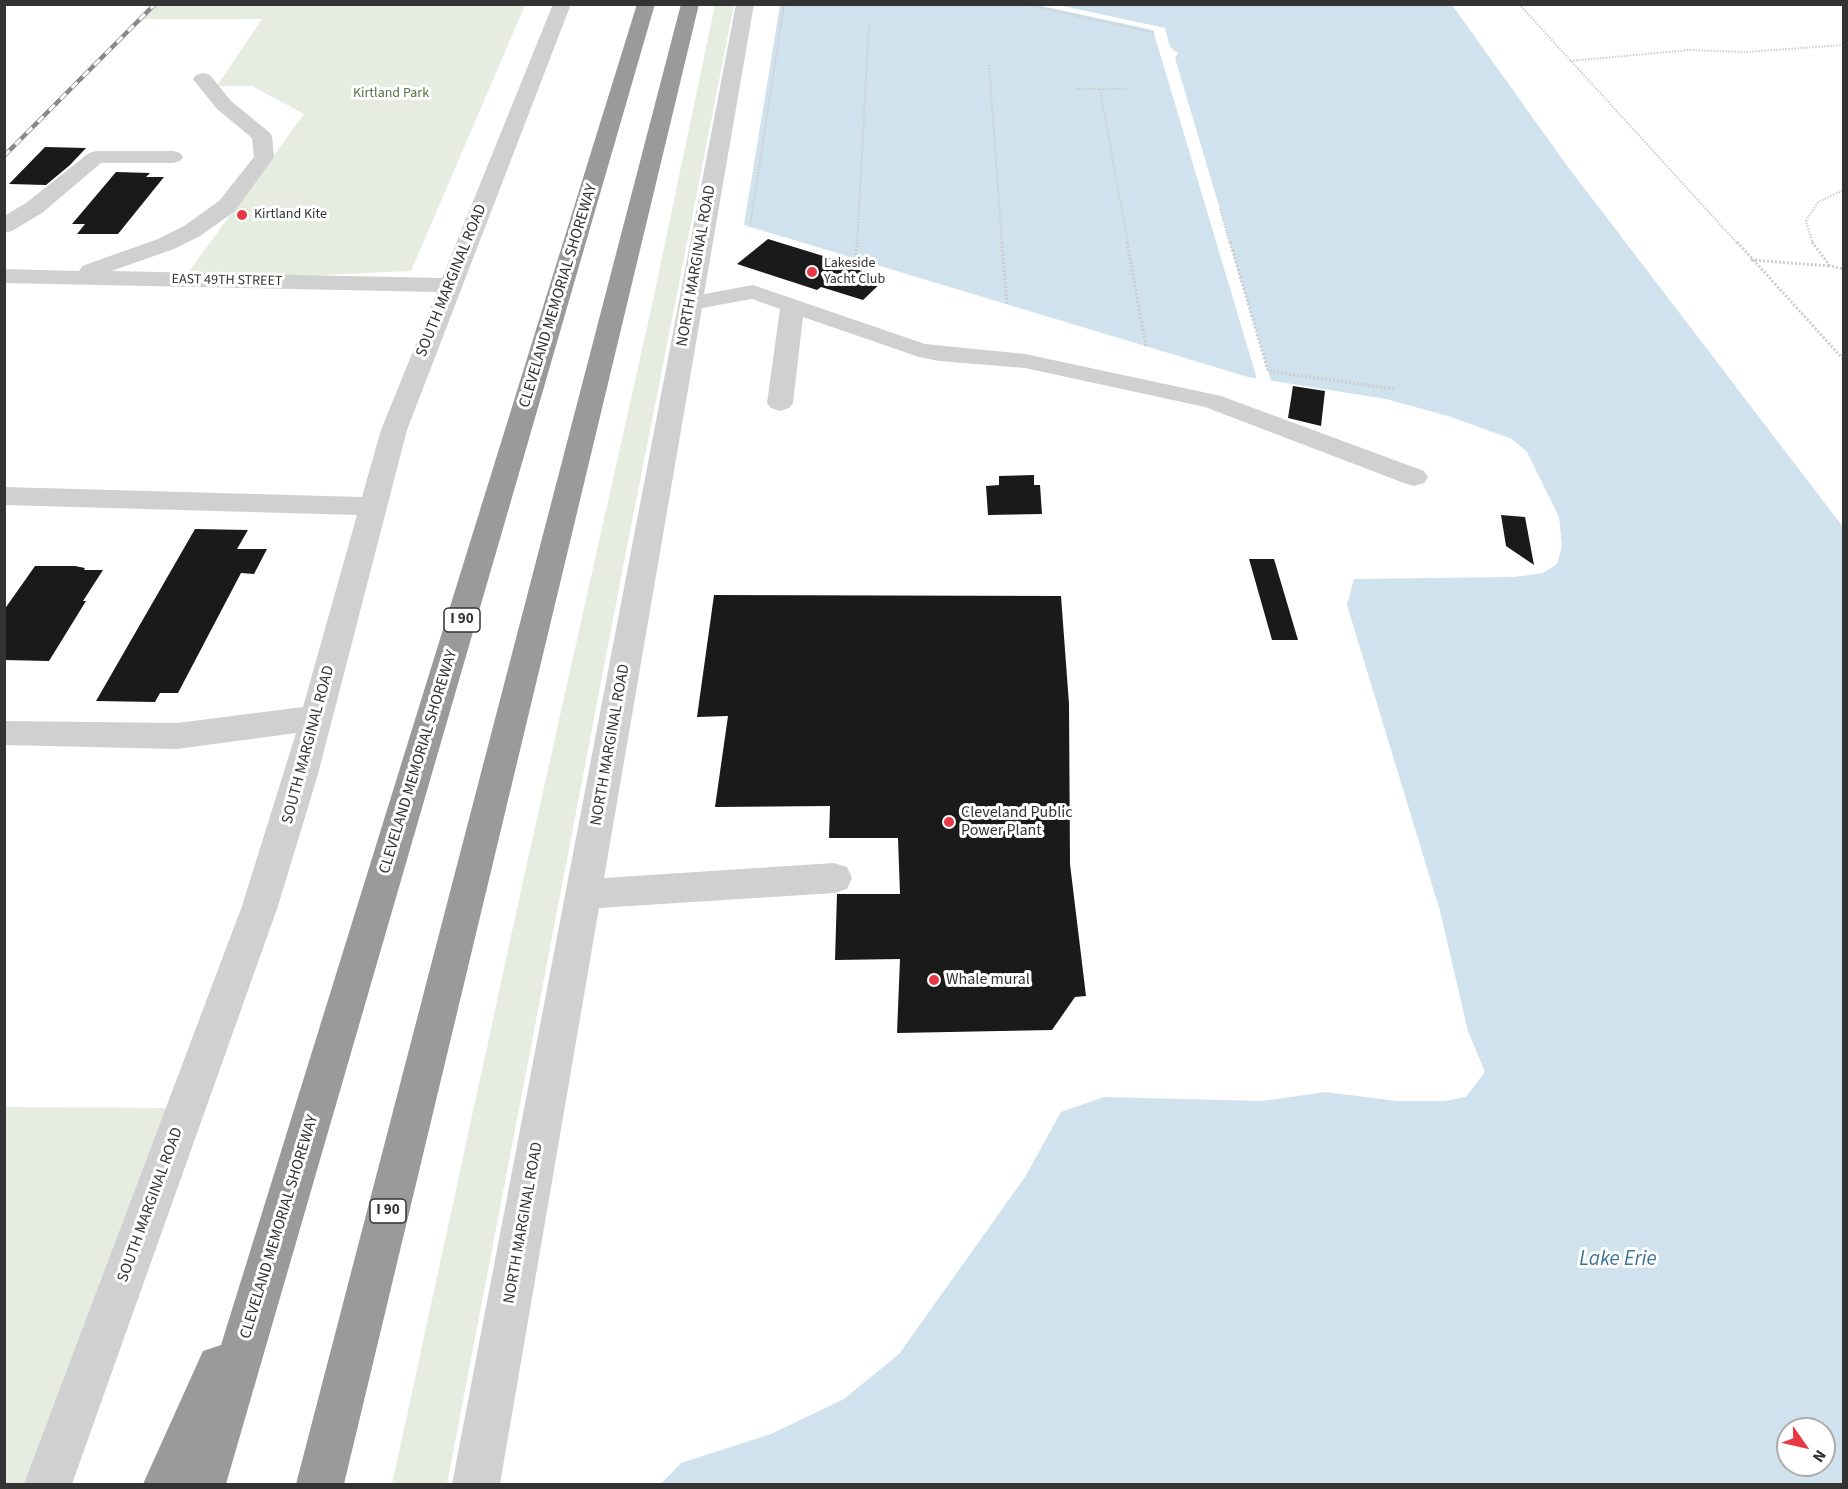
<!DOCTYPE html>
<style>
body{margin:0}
#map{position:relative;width:1848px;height:1489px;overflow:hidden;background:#fff;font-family:"Source Sans 3",sans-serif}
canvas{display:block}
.frame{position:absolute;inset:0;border:6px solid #333;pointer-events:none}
.north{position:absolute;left:1776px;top:1417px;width:60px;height:60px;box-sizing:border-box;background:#fff;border:2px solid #adadad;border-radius:50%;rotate:124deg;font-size:16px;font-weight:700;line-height:24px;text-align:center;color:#333}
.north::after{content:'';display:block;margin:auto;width:21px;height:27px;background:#e63946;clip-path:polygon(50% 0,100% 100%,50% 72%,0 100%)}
</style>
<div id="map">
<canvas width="1848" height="1489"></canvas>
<div class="frame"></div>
<div class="north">N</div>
</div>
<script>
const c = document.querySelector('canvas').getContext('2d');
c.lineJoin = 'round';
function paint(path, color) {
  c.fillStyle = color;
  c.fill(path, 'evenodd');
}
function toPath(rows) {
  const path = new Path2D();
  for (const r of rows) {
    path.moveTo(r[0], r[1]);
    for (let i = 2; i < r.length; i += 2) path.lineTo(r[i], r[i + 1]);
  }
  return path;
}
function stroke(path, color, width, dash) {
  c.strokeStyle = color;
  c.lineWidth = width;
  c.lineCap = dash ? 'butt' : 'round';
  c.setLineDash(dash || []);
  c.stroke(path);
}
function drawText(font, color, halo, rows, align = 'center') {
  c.font = font + ' "Source Sans 3",sans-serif';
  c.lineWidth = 6;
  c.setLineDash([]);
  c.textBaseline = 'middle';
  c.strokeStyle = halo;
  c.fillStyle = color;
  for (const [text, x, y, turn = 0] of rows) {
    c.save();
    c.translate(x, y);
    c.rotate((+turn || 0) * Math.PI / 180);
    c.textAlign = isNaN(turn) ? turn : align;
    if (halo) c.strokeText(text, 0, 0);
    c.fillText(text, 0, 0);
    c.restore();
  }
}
paint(toPath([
 [155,4,525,5,411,271,182,281,304,114,252,86,217,86,262,19,141,19],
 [715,5,734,5,626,552,447,1484,392,1484,523,881,653,300],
 [4,1107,187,1108,48,1484,5,1484]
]), '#e6ecdf');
paint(toPath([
 [780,5,1452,5,1568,167,1843,527,1843,1484,661,1484,681,1463,771,1434,844,1399,899,1354,1025,1177,1061,1112,1104,1097,1263,1101,1325,1092,1397,1101,1444,1101,1466,1097,1485,1072,1468,1031,1440,911,1347,605,1354,579,1514,577,1543,573,1557,564,1562,546,1559,517,1527,452,1512,439,1448,416,1386,399,1248,377,744,225],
 [1788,1429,1824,1429,1824,1465,1788,1465]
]), '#cfe2ee');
paint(toPath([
 [1037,5,1058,5,1165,28,1170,47,1178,53,1175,58,1271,381,1257,379,1153,30]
]), '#fff');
paint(toPath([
 [45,147,86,148,70,165,46,185,9,184],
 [116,172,150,173,146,177,164,177,118,234,77,234,85,224,72,224],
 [768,239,846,263,842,265,886,278,863,300,821,287,817,290,737,264],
 [1293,386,1325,391,1321,426,1288,418],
 [1034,475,1034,485,1040,485,1042,514,988,515,986,486,999,485,999,476],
 [1501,515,1525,517,1534,565,1506,546],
 [195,529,248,530,237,549,267,549,254,574,241,573,178,693,160,693,155,702,96,701],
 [1249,559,1274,559,1298,640,1272,640],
 [35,566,75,566,85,568,84,570,103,570,83,601,86,601,49,661,4,660,4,610],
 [714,595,1061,596,1069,704,1070,864,1086,996,1075,997,1052,1030,897,1033,900,959,835,960,837,894,900,894,898,838,829,838,830,806,715,807,728,716,697,717]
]), '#1a1a1a');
stroke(toPath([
 [1023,4,1155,33],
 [1519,4,1738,244],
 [1570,61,1689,50,1746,52,1844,45],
 [989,65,1002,244],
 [1076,89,1126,89],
 [1100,89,1128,244],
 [1220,209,1230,244],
 [750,227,784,4],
 [857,244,869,25],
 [1813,244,1806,221,1818,202,1844,190]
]), '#cdcdcd', 2, [1.5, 1.5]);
stroke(toPath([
 [1002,242,1007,305],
 [1127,242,1146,347],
 [1230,242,1268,371,1394,389],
 [1737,242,1844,360],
 [1812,242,1830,266,1844,269],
 [856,259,857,242],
 [1751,260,1830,266]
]), '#cdcdcd', 3, [2, 2]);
paint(toPath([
 [553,4,571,4,407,430,318,774,278,906,72,1484,24,1484,242,906,296,733,177,749,4,745,4,721,177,723,303,707,357,515,4,505,4,487,362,497,381,430,437,292,4,283,4,269,79,271,82,266,158,239,184,226,219,201,254,157,252,138,217,109,196,83,193,79,196,75,203,73,210,75,231,101,269,132,272,136,274,157,235,211,200,236,174,249,111,271,442,278,553,4],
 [736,4,754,4,704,294,753,285,925,344,1025,354,1221,396,1424,471,1428,477,1424,483,1414,486,1404,483,1205,407,1025,368,939,361,919,357,803,317,793,403,789,408,780,411,771,408,767,403,780,309,752,299,702,308,604,878,834,863,847,867,852,878,847,889,834,893,599,908,500,1484,452,1484,736,4],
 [96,151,173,151,180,153,183,157,180,161,173,163,101,163,42,213,12,231,4,233,4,216,26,203,89,153,96,151]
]), '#d0d0d0');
paint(toPath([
 [637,4,655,4,226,1484,143,1484,203,1351,221,1345,637,4],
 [681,4,699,4,344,1484,296,1484,681,4]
]), '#9a9a9a');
const rail = toPath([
 [4,156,155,4]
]);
stroke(rail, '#888', 4.5);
stroke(rail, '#fff', 3, [8]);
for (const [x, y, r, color] of [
 [242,215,6,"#e63946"],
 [812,272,6,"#e63946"],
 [949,822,6,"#e63946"],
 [934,980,6,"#e63946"]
]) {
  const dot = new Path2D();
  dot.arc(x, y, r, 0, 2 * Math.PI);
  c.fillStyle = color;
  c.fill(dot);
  stroke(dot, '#fff', 2);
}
drawText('14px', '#56703f', '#fff', [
 ["Kirtland Park",391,94]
]);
drawText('14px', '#333', '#fff', [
 ["Kirtland Kite",254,215],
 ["Lakeside",824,264],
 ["Yacht Club",824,280]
], 'left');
drawText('14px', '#333', '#fff', [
 ["EAST 49TH STREET",227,281,1]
]);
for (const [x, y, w] of [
 [462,620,36],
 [388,1211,36]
]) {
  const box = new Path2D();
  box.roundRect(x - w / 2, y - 12, w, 24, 4.5);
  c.fillStyle = '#fff';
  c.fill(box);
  stroke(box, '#333', 1.5);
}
drawText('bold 15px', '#333', null, [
 ["I 90",462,620],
 ["I 90",388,1211]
]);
drawText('16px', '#333', '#fff', [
 ["NORTH MARGINAL ROAD",697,266,-80],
 ["SOUTH MARGINAL ROAD",452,281,-68],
 ["CLEVELAND MEMORIAL SHOREWAY",559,296,-73],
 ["SOUTH MARGINAL ROAD",309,745,-75],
 ["NORTH MARGINAL ROAD",611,745,-80],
 ["CLEVELAND MEMORIAL SHOREWAY",419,762,-73],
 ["SOUTH MARGINAL ROAD",151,1205,-70],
 ["NORTH MARGINAL ROAD",524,1223,-80],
 ["CLEVELAND MEMORIAL SHOREWAY",280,1227,-73]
]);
drawText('16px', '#333', '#fff', [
 ["Cleveland Public",961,813],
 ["Power Plant",961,831],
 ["Whale mural",946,980]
], 'left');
drawText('italic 21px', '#3f7597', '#fff', [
 ["Lake Erie",1618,1260]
]);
</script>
